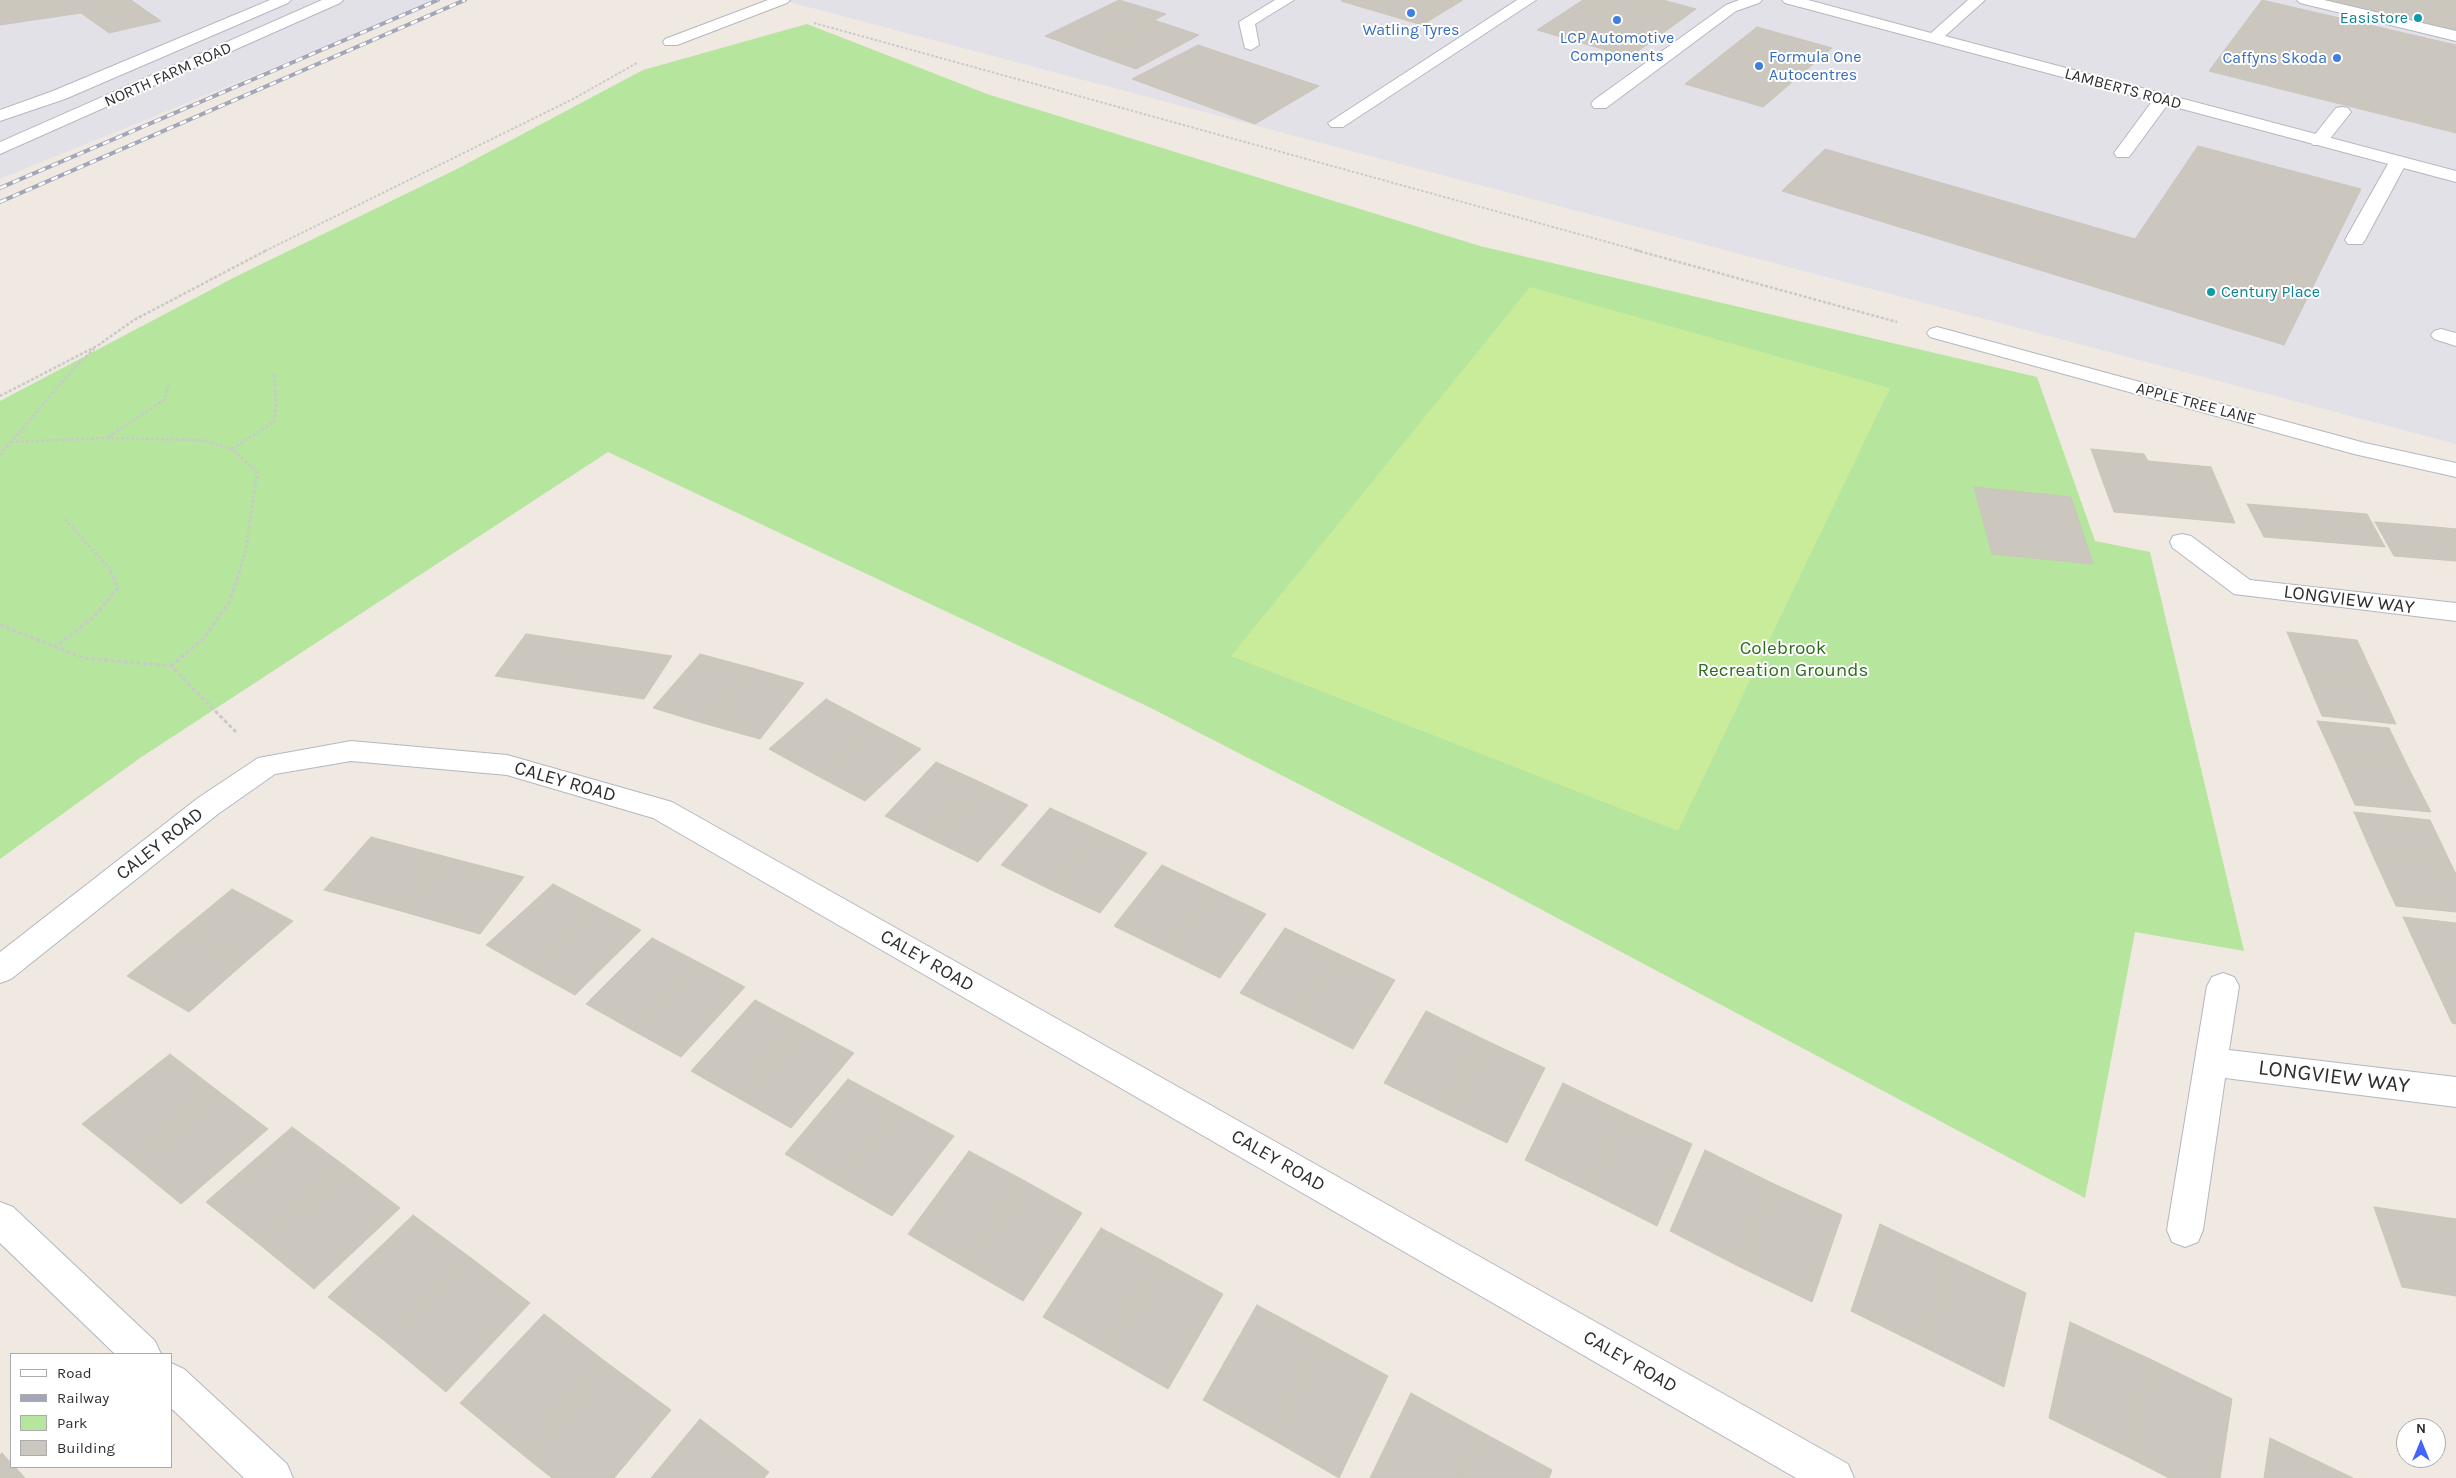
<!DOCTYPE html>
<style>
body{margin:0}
#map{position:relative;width:2456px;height:1478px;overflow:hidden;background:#efe9e1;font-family:Karla,sans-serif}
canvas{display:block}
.legend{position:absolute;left:10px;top:1353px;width:162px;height:115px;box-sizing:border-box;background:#fff;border:1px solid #ababab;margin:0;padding:6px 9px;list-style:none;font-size:15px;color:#2e2e2e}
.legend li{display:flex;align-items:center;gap:10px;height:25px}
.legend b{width:25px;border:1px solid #ababab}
.north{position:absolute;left:2396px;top:1418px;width:50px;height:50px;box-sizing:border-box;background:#fff;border:1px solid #ababab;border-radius:50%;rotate:0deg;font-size:14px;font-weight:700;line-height:20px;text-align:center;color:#2e2e2e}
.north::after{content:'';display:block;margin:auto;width:18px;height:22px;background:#4264fb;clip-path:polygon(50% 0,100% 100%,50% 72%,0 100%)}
</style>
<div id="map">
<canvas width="2456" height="1478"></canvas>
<ul class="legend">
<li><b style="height:6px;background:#fff"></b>Road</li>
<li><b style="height:6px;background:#a3a6b8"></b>Railway</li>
<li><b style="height:14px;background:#b6e59e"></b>Park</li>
<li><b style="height:14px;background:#cbc7bf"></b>Building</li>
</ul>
<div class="north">N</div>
</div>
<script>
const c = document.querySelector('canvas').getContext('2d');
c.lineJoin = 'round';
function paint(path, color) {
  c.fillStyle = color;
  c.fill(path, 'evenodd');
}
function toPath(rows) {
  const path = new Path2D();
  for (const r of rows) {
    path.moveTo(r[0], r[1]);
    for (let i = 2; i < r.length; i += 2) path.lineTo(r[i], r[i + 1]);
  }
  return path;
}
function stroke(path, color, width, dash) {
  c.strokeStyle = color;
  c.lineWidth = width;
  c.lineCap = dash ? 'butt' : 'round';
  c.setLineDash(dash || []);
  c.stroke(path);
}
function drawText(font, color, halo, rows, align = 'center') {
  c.font = font + ' Karla,sans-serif';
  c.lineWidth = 4;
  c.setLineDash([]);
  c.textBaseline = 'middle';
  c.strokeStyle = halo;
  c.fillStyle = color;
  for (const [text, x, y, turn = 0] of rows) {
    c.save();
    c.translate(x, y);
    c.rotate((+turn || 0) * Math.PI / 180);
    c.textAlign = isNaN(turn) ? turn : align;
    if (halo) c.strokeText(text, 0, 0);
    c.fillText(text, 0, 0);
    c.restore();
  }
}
paint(toPath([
 [0,0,439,0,0,179],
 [782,0,2456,0,2456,444]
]), '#e3e1e8');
paint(toPath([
 [807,24,987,94,1480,246,2037,377,2095,541,2150,552,2244,951,2135,932,2085,1198,1497,886,1151,708,608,452,140,758,0,859,0,401,237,276,455,170,643,70]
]), '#b6e59e');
paint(toPath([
 [1530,287,1890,388,1678,831,1231,656]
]), '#c9ec9a');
const building = toPath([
 [0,0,131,0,161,21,109,33,81,13,0,25,0,0],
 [1119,0,1166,14,1091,53,1045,36,1119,0],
 [1343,0,1463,0,1422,25,1341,1,1343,0],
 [1583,0,1663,0,1696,9,1630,57,1537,30,1583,0],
 [2262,0,2456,45,2456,133,2209,71,2262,0],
 [2304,0,2456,0,2456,37,2304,0],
 [1154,20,1199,35,1136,69,1091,53,1154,20],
 [1757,27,1832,48,1763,107,1685,84,1757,27],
 [1198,45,1319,86,1255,124,1132,79,1198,45],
 [2198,146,2361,189,2284,345,1782,191,1825,149,2135,239,2198,146],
 [2091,449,2144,454,2148,461,2211,467,2235,523,2114,512,2091,449],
 [1974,487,2071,497,2093,564,1992,554,1974,487],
 [2247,504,2307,509,2325,542,2264,537,2247,504],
 [2307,509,2367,514,2385,547,2325,542,2307,509],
 [2375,522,2436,527,2456,561,2394,556,2375,522],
 [2436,527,2456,529,2456,561,2436,527],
 [2287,632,2357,640,2376,681,2304,673,2287,632],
 [526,634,672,656,644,699,495,676,526,634],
 [700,654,752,668,706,724,653,708,700,654],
 [752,668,804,683,760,739,706,724,752,668],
 [2304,673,2376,681,2396,724,2322,716,2304,673],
 [826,699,873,724,816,775,769,749,826,699],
 [2317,721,2389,728,2409,769,2336,762,2317,721],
 [873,724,921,749,865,801,816,775,873,724],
 [936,762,982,783,931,839,885,816,936,762],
 [2336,762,2409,769,2431,812,2355,805,2336,762],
 [982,783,1028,805,978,862,931,839,982,783],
 [1050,808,1098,830,1049,889,1001,865,1050,808],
 [2354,812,2430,820,2452,866,2374,858,2354,812],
 [1098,830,1147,853,1100,913,1049,889,1098,830],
 [371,837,447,857,401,911,324,890,371,837],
 [447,857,524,877,480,934,401,911,447,857],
 [2374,858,2452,866,2456,874,2456,912,2396,906,2374,858],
 [1162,865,1213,889,1167,952,1114,926,1162,865],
 [553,884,597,907,530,970,486,945,553,884],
 [232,889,293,921,242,965,181,931,232,889],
 [1213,889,1266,914,1220,978,1167,952,1213,889],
 [597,907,641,930,575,995,530,970,597,907],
 [2403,917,2456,923,2456,972,2427,969,2403,917],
 [1285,928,1339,954,1295,1020,1240,993,1285,928],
 [181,931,242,965,189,1012,127,976,181,931],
 [652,938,698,962,632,1030,586,1004,652,938],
 [1339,954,1395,980,1353,1049,1295,1020,1339,954],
 [698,962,745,987,681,1057,632,1030,698,962],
 [2427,969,2456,972,2456,1024,2452,1023,2427,969],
 [755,1000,804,1026,740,1099,691,1071,755,1000],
 [1426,1011,1485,1040,1445,1113,1384,1083,1426,1011],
 [804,1026,854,1053,791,1128,740,1099,804,1026],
 [1485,1040,1545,1068,1507,1143,1445,1113,1485,1040],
 [170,1054,218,1091,131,1163,82,1124,170,1054],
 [848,1079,900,1107,838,1185,785,1154,848,1079],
 [1563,1083,1627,1114,1590,1192,1525,1160,1563,1083],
 [218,1091,268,1129,181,1204,131,1163,218,1091],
 [900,1107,954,1136,892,1216,838,1185,900,1107],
 [1627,1114,1692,1144,1657,1226,1590,1192,1627,1114],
 [292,1127,345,1166,259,1244,206,1202,292,1127],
 [1705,1150,1772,1183,1740,1267,1670,1231,1705,1150],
 [969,1151,1025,1181,964,1267,908,1234,969,1151],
 [345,1166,400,1208,314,1289,259,1244,345,1166],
 [1025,1181,1082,1213,1023,1301,964,1267,1025,1181],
 [1772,1183,1842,1215,1812,1302,1740,1267,1772,1183],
 [2374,1207,2456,1219,2456,1296,2402,1287,2374,1207],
 [413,1215,471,1258,386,1342,328,1297,413,1215],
 [1880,1224,1952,1258,1926,1348,1851,1311,1880,1224],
 [1101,1228,1161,1260,1104,1352,1043,1317,1101,1228],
 [471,1258,530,1303,446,1392,386,1342,471,1258],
 [1952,1258,2026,1293,2004,1387,1926,1348,1952,1258],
 [1161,1260,1223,1294,1168,1389,1104,1352,1161,1260],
 [1257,1305,1322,1340,1270,1438,1203,1400,1257,1305],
 [544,1314,606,1362,523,1455,460,1403,544,1314],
 [2070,1322,2150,1359,2132,1459,2049,1418,2070,1322],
 [1322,1340,1388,1376,1339,1478,1270,1438,1322,1340],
 [2150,1359,2232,1399,2220,1478,2169,1478,2132,1459,2150,1359],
 [606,1362,671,1410,614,1478,552,1478,523,1455,606,1362],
 [1411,1393,1480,1431,1459,1478,1370,1478,1411,1393],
 [700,1419,769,1472,764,1478,651,1478,700,1419],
 [1480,1431,1552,1470,1549,1478,1459,1478,1480,1431],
 [2270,1438,2353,1478,2264,1478,2270,1438],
 [2,1453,11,1463,11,1467,15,1467,25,1478,0,1478,0,1455,2,1453]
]);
paint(building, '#cbc7bf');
stroke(building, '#cbc5ba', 1);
const lane = toPath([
 [1275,0,1294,0,1255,24,1259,45,1251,50,1245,48,1239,22,1275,0],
 [1517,0,1536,0,1343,127,1331,127,1328,123,1517,0],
 [1739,0,1762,0,1759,3,1736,11,1606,108,1594,108,1591,104,1594,100,1726,5,1739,0],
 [2297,0,2324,0,2456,31,2456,41,2300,3,2297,0],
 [2162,95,2168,96,2171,100,2129,157,2117,157,2114,153,2117,149,2156,96,2162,95],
 [2342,107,2348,108,2351,112,2348,116,2325,145,2313,145,2310,141,2313,137,2336,108,2342,107],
 [2398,157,2404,158,2407,162,2365,240,2362,244,2348,244,2345,240,2389,162,2392,158,2398,157],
 [2441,329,2456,333,2456,346,2434,339,2431,335,2434,331,2441,329]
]);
const street = toPath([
 [270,0,291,0,288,3,65,99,0,121,0,110,53,91,270,0],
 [768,0,790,0,787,3,677,45,665,45,663,42,665,39,768,0],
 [1937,327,2365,443,2456,463,2456,477,2354,454,1930,337,1927,333,1930,329,1937,327],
 [2182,534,2191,536,2250,580,2456,603,2456,621,2234,594,2173,548,2170,542,2173,536,2182,534],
 [351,741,507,755,672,802,1848,1464,1854,1478,1796,1478,653,818,507,775,351,761,275,774,218,814,11,979,0,983,0,952,198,798,258,758,351,741],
 [2223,973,2234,977,2239,986,2229,1050,2456,1077,2456,1107,2225,1078,2203,1230,2198,1242,2185,1247,2172,1242,2167,1230,2207,986,2212,977,2223,973],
 [0,1202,13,1207,155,1341,161,1354,115,1354,0,1243,0,1202],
 [171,1363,184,1369,287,1464,293,1478,244,1478,171,1408,171,1363]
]);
const secondary = toPath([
 [322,0,343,0,340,3,0,154,0,142,322,0],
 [1782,0,1808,0,1931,33,1968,0,1985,0,1945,36,2456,171,2456,182,1785,3,1782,0]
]);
stroke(lane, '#b4b7c1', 2);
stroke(street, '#b4b7c1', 2);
stroke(secondary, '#b4b7c1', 2);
stroke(toPath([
 [814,23,1640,251],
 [265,251,573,99,637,63]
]), '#c9c9c9', 2, [2.5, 2]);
stroke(toPath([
 [1635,250,1897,322],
 [0,396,97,346,134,320,267,250],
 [108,437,164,400,169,383],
 [11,442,108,438,201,440,232,449,257,472,246,549,240,568],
 [232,449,274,422,276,404,274,373],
 [0,455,75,367,94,349],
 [65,519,109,568]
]), '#c9c9c9', 2.5, [3, 2]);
stroke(toPath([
 [0,625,84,658,171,666,236,732],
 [54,648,95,616,118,588,109,567],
 [171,666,204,638,230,601,241,567]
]), '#c9c9c9', 3, [4, 2.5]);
paint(lane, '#fff');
paint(street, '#fff');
paint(secondary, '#fff');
const rail = toPath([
 [0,188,438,0],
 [0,202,465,0]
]);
stroke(rail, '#a3a6b8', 4);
stroke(rail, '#fff', 2.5, [7]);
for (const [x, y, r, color] of [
 [1411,13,5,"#3f7fe0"],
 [2418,18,5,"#0f9aa8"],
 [1617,20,5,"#3f7fe0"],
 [2337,58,5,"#3f7fe0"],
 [1759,66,5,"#3f7fe0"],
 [2211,292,5,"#0f9aa8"]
]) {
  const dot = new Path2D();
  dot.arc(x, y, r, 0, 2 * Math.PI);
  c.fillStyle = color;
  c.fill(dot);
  stroke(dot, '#fff', 2);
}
drawText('16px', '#0d838f', '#fff', [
 ["Easistore",2408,18],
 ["Century Place",2221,292,"left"]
], 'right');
drawText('16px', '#366cbe', '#fff', [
 ["Watling Tyres",1411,30],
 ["LCP Automotive",1617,38],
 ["Components",1617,56],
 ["Formula One",1769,57,"left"],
 ["Autocentres",1769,75,"left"],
 ["Caffyns Skoda",2327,58,"right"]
]);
drawText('16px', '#2e2e2e', '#fff', [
 ["NORTH FARM ROAD",168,75,-24],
 ["LAMBERTS ROAD",2123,89,15],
 ["APPLE TREE LANE",2196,404,15]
]);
drawText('19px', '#2e2e2e', '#fff', [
 ["LONGVIEW WAY",2349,600,7],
 ["CALEY ROAD",565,782,16],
 ["CALEY ROAD",160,844,-38],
 ["CALEY ROAD",927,961,30],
 ["CALEY ROAD",1278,1161,30],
 ["CALEY ROAD",1630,1362,30]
]);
drawText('19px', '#2c6e1b', '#fff', [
 ["Colebrook",1783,649],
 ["Recreation Grounds",1783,671]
]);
drawText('22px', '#2e2e2e', '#fff', [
 ["LONGVIEW WAY",2334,1077,7]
]);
</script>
